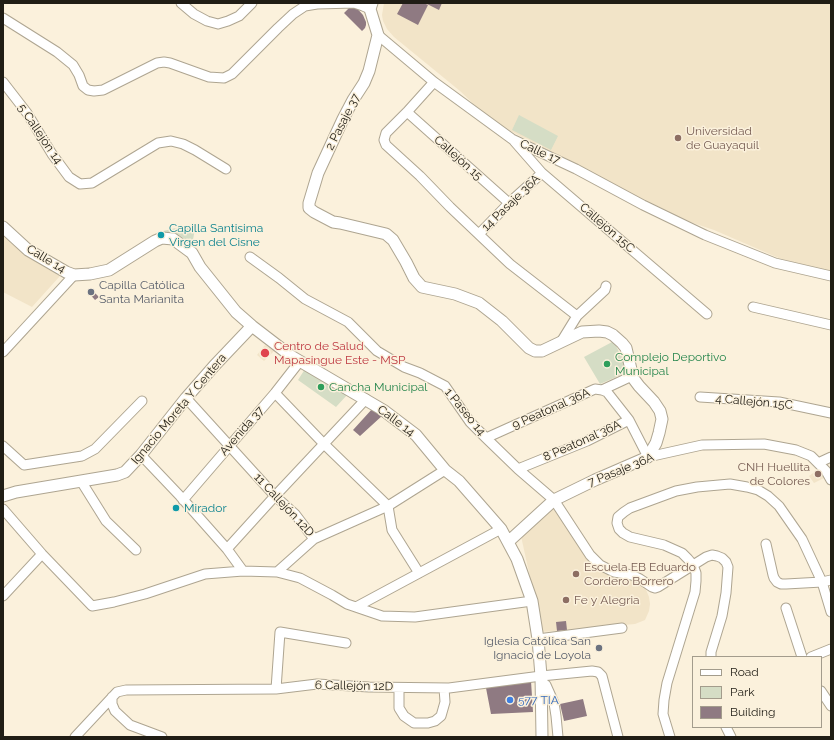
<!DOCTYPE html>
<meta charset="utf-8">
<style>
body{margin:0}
#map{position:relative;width:834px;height:740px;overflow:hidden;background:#fbf1dc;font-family:Raleway,sans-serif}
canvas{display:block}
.frame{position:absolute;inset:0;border:4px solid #201d15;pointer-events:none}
.legend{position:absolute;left:692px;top:656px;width:130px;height:72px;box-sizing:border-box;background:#fbf1dc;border:1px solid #a39c8c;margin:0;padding:5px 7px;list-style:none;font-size:12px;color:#201d15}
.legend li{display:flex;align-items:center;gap:8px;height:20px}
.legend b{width:20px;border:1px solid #a39c8c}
</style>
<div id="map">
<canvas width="834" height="740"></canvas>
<div class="frame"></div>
<ul class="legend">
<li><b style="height:5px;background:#fff"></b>Road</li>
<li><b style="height:11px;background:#d5ddc5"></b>Park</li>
<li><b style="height:11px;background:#8f7a82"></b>Building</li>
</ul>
</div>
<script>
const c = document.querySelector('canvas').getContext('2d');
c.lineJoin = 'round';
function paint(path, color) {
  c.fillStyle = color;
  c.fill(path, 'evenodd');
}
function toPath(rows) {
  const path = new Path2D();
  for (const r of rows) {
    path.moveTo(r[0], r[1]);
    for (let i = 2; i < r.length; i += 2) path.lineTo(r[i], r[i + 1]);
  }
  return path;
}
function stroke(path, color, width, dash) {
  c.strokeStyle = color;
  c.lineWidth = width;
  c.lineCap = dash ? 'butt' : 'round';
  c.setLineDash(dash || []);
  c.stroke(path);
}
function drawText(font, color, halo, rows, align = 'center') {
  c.font = font + ' Raleway,sans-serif';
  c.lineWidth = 3;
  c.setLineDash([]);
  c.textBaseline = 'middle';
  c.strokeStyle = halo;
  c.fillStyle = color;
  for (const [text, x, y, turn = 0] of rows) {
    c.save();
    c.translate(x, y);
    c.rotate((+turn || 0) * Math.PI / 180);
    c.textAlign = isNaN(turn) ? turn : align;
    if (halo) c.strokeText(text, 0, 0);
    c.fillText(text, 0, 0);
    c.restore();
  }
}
paint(toPath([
 [384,3,831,3,831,272,781,259,714,230,678,218,497,124,487,117,460,91,394,37,387,29,383,21,382,15],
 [3,233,20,250,60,276,32,307,3,292],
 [265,345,274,351,264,361,257,355],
 [820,468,826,477,814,483,809,476],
 [552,506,600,569,627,577,645,587,649,597,650,604,649,611,645,620,635,624,542,632,521,536]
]), '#f2e4c8');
paint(toPath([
 [519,115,558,136,551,150,512,130],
 [188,226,195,228,192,246,191,247,164,235,163,232,163,231,176,228],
 [614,341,628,372,600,384,584,357],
 [305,369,347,395,336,407,298,380]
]), '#d5ddc5');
paint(toPath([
 [403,3,424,3,428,5,418,25,397,14],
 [427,3,442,3,439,10,427,4],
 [354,5,363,15,366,22,366,25,365,28,362,31,344,13,349,8],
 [90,288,99,297,95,300,87,291],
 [373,408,383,415,360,436,353,430],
 [566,621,567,630,557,631,556,622],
 [531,681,533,712,491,714,486,688],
 [583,699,587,716,564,721,560,704]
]), '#8f7a82');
const minor = toPath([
 [181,3,194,14,207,21,218,24,228,21,239,16,252,3],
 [3,18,57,52,73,65,79,75,83,86,88,90,94,91,103,90,157,63,164,62,170,63,209,77,224,78,232,74,278,28,293,14,305,6,317,4,354,3,363,6,370,9],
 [378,35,434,82,512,139,576,169,643,205,705,235,775,263,831,276],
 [3,82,27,113,52,154,69,177,80,184,92,183,158,143,171,141,183,144,195,150,226,169],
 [434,82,407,112,386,133,384,140,386,145,420,176,450,207,510,264,577,316],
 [407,112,509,203],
 [514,141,542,173,707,314],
 [479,234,511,201,542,173],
 [250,257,279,278,305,299,348,322,377,351,404,367,420,373,445,386,470,422,486,438,518,469,554,500,590,555,600,565,614,572,632,575,640,579,652,587,655,588,658,587,706,557,712,555,717,556,722,558,726,562,728,567,726,593,722,616,711,652,711,657],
 [753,307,831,325],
 [561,342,577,316,605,290,606,286],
 [3,352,74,275],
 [602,390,632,376],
 [275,393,324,444,388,506,392,530,419,573],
 [700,397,779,402,831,413],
 [186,398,275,496,295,514,314,539,388,506,445,470],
 [486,438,595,389,602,390,607,392,629,420],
 [3,446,24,465,82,456,95,449,142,401],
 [141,455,180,496,227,549,243,571],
 [818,463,831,457],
 [518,469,587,441,629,420,648,457,702,445,764,444,796,450,811,456,826,471,831,480],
 [81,481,106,521,136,550],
 [183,500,275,393,300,361],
 [3,509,42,554,92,606,114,602,145,594,205,574,243,571,277,572,300,578,332,595,347,604,382,616,415,617,532,601],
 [766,544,773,575,774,578,777,582,781,584,786,584,822,582,831,580],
 [227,549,275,496,366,399],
 [277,572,314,539],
 [3,596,42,554],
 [356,607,501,529],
 [786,608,802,657],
 [538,639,622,628],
 [811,657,831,649],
 [541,681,546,685,554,703,556,716,558,737],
 [399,688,399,708,404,716,414,723,428,723,435,721,441,716,445,702,444,688],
 [276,689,280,632,346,643],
 [821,691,831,706],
 [112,697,112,704,115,711,130,725,162,737],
 [726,727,731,737],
 [75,737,117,692,126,690,276,689,317,684,369,687,449,688,541,676,592,671,598,672,602,676,618,737],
 [670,737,663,714,664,700,667,683,695,592,696,581,696,573,693,565,688,559,682,553,664,545,630,537,623,533,619,529,617,523,618,517,624,512,630,508,676,491,697,487,730,484,747,487,758,490,768,496,779,506,802,539,822,582,831,612]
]);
const tertiary = toPath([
 [372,3,370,9,378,35,369,71,364,83,353,100,343,119,318,173,309,203,309,208,314,212,333,222,340,223,386,234,393,240,406,262,414,278,422,287,455,294,479,303,502,321,529,348,535,351,542,351,582,332,599,331,607,332,613,335,622,343,626,348,633,378,639,386,654,402,660,411,662,419,659,433,656,443,648,457,595,480,554,500,508,542],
 [3,227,28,250,66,272,74,275,90,274,109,270,155,241,162,238,173,239,192,253,200,267,236,312,252,326,291,356,383,410,416,435,445,470,459,481,501,529,517,559,532,601,538,639,541,676,542,737],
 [3,496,16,492,117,475,125,472,141,455,186,398,214,366,252,326]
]);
stroke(minor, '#aea591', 11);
stroke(tertiary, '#aea591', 13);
stroke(minor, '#fff', 9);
stroke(tertiary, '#fff', 11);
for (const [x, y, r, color] of [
 [678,138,4,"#8d6e63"],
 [161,235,4,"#0f9aa8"],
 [91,292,4,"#6b7280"],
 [265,353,5,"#e0444e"],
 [607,364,4,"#2e9e5b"],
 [321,387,4,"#2e9e5b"],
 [818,474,4,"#8d6e63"],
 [176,508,4,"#0f9aa8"],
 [576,574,4,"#8d6e63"],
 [566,600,4,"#8d6e63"],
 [599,648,4,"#6b7280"],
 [510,700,4,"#3f7fe0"]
]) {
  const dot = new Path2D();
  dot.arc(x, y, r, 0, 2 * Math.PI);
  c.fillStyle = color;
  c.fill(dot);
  stroke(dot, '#fbf1dc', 1.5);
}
drawText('12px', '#201d15', '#fbf1dc', [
 ["2 Pasaje 37",343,122,-63],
 ["5 Callejón 14",40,134,56],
 ["Calle 17",540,152,25],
 ["Callejón 15",458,158,42],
 ["14 Pasaje 36A",511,203,-44],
 ["Callejón 15C",607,228,41],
 ["Calle 14",46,259,31],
 ["4 Callejón 15C",754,402,5],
 ["Ignacio Moreta Y Centera",179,409,-50],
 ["9 Peatonal 36A",551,409,-24],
 ["1 Paseo 14",465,412,51],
 ["Calle 14",396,421,37],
 ["Avenida 37",242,431,-49],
 ["8 Peatonal 36A",582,441,-24],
 ["7 Pasaje 36A",621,470,-22],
 ["11 Callejón 12D",284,505,47],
 ["6 Callejón 12D",354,686,1]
]);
drawText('12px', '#785e54', '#fbf1dc', [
 ["Universidad",686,131],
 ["de Guayaquil",686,145],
 ["CNH Huellita",810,467,"right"],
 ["de Colores",810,481,"right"],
 ["Escuela EB Eduardo",584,567],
 ["Cordero Borrero",584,581],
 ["Fe y Alegria",574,600]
], 'left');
drawText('12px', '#0d838f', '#fbf1dc', [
 ["Capilla Santisima",169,228],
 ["Virgen del Cisne",169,242],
 ["Mirador",184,508]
], 'left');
drawText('12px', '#5b616d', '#fbf1dc', [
 ["Capilla Católica",99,285],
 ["Santa Marianita",99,299],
 ["Iglesia Católica San",591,641,"right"],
 ["Ignacio de Loyola",591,655,"right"]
], 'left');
drawText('12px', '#be3a42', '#fbf1dc', [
 ["Centro de Salud",274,346],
 ["Mapasingue Este - MSP",274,360]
], 'left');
drawText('12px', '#27864d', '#fbf1dc', [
 ["Complejo Deportivo",615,357],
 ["Municipal",615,371],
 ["Cancha Municipal",329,387]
], 'left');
drawText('12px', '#366cbe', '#fbf1dc', [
 ["577 TIA",518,700]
], 'left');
</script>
